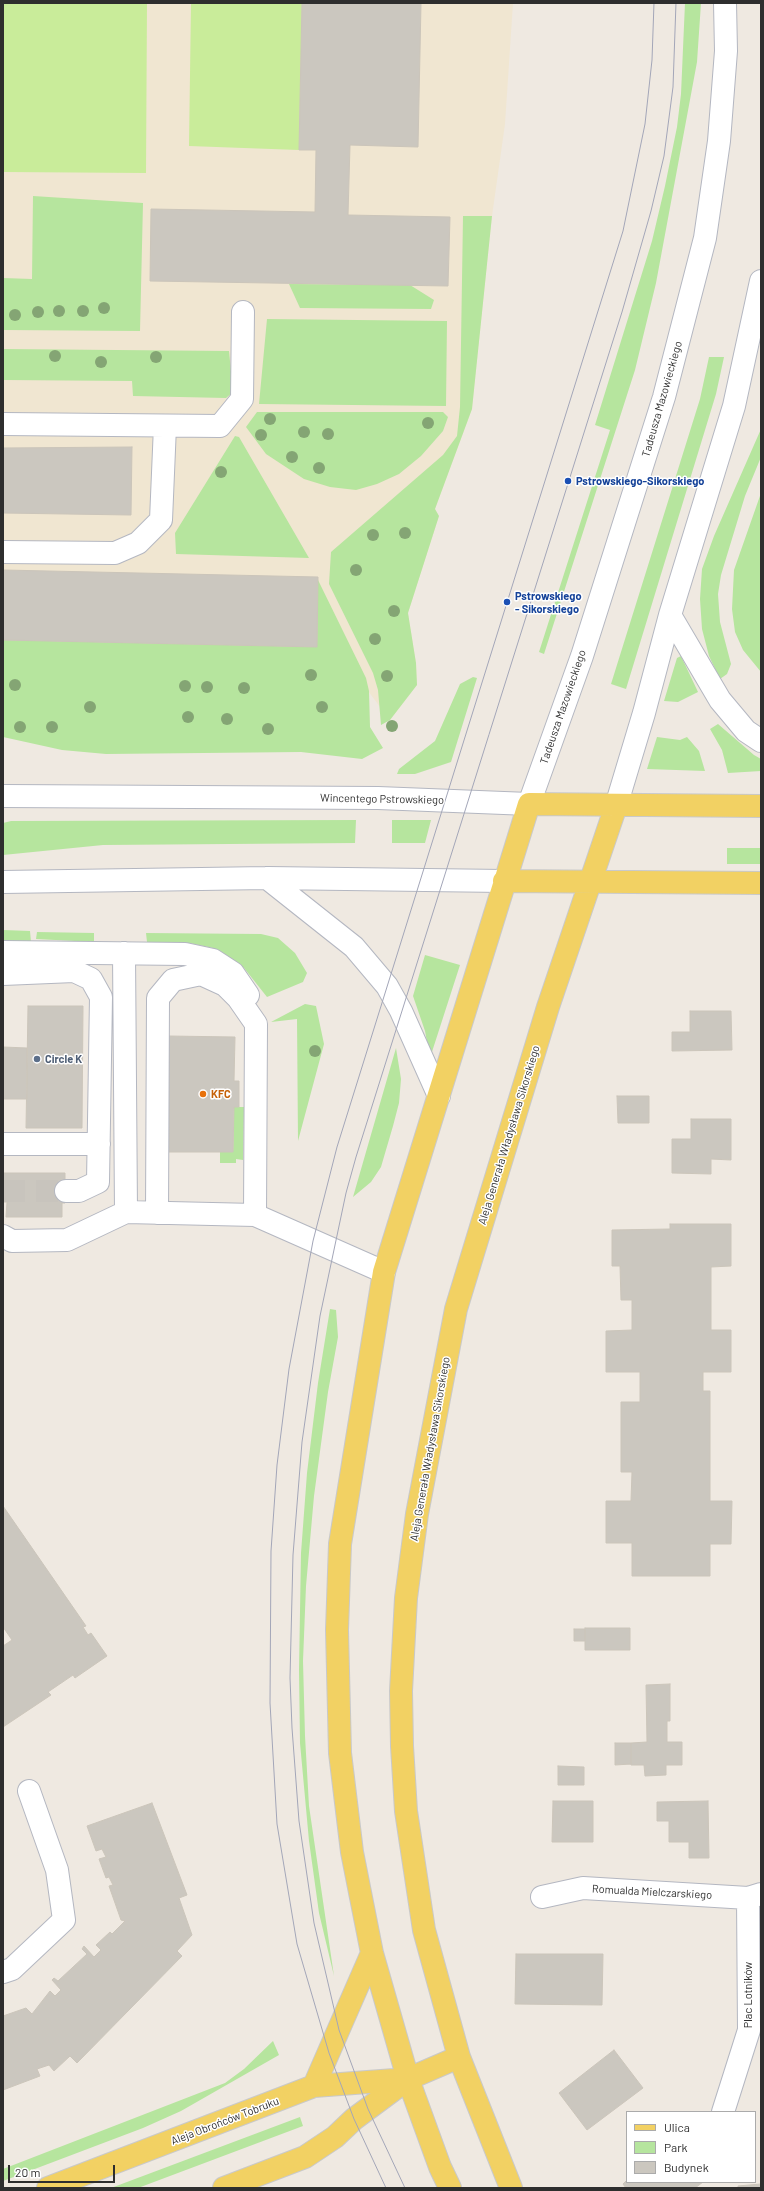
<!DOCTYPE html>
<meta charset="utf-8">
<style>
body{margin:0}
#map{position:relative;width:764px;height:2191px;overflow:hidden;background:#efe9e1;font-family:Barlow,sans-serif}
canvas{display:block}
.frame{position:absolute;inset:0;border:4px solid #2e2e2e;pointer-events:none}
.legend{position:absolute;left:626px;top:2111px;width:130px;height:72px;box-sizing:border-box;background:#fff;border:1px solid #ababab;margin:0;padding:5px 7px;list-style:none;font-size:12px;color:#2e2e2e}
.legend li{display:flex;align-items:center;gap:8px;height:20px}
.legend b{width:20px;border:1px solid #ababab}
.scale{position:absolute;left:8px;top:2165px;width:107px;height:18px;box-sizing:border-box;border:2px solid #2e2e2e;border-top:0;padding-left:5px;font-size:12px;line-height:14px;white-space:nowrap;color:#2e2e2e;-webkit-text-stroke:3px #fff;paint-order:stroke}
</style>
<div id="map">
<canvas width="764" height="2191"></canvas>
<div class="frame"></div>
<ul class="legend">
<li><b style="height:5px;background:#f2d163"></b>Ulica</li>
<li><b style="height:11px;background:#b6e59e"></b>Park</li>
<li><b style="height:11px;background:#cbc7bf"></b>Budynek</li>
</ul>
<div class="scale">20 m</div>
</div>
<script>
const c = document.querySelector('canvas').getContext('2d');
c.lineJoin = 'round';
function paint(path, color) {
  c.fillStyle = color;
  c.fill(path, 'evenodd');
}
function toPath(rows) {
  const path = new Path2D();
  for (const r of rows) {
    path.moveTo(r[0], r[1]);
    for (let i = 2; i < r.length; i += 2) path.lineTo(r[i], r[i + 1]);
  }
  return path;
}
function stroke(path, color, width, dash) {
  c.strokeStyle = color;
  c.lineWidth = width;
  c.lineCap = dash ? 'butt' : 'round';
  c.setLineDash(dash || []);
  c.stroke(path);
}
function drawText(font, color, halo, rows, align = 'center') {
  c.font = font + ' Barlow,sans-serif';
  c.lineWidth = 3;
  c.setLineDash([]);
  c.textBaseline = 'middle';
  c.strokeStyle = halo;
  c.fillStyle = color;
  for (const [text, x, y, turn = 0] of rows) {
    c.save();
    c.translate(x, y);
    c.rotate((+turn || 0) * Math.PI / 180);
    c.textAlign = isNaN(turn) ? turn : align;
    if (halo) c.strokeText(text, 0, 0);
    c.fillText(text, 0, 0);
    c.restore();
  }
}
paint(toPath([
 [3,3,513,3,505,124,492,216,472,409,435,509,439,516,408,613,416,663,417,685,390,720,368,691,3,719]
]), '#f0e6d1');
paint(toPath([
 [685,3,701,3,697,62,656,283,635,370,544,654,539,652,610,430,595,425,652,241,665,186,677,127,681,94],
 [33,196,143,203,140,331,3,330,3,278,32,279],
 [463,216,492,216,472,409,435,509,439,516,408,613,416,663,417,685,390,720,381,725,378,690,373,673,329,584,331,552,443,455,457,436,460,407],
 [289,284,410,285,434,300,431,309,300,308],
 [267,319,447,321,446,406,259,404],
 [3,349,229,351,233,392,226,398,133,396,132,381,3,380],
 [709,357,724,357,716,394,626,689,611,684,700,399],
 [257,412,443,412,448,417,443,431,421,456,399,474,377,484,356,490,330,487,304,479,266,454,246,427],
 [761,429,761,457,745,496,721,575,718,594,720,622,731,664,727,674,720,679,709,656,702,629,700,599,702,569,714,536],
 [235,436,239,437,309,558,176,554,175,533],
 [761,493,761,672,743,650,735,632,732,609,734,570],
 [318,580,366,678,369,691,370,727,383,748,362,759,301,752,106,754,62,750,3,737,3,640,317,647],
 [681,656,698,692,678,702,664,701,677,658],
 [473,677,477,678,451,762,415,774,397,774,399,769,435,741,460,684],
 [718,724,754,755,761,759,761,771,728,773,722,750,710,729],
 [657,737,680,740,687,737,699,751,705,771,647,769],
 [356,820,355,843,103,845,3,855,3,823,11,821],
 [392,820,431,820,425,843,392,843],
 [727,848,761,848,761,864,727,864],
 [3,930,30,931,31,942,3,941],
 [37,932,94,933,94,942,36,939],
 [146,933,261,934,278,938,295,953,307,973,303,982,267,997,244,968,213,948,189,943,147,942],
 [425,955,460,965,430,1058,425,1031,413,996],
 [305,1004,316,1006,324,1044,298,1141,297,1019,271,1022],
 [396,1048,401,1079,399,1103,393,1126,381,1167,371,1182,353,1197],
 [234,1107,244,1107,243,1160,236,1159,236,1163,220,1163,220,1152,233,1152],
 [330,1309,336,1310,338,1337,328,1392,314,1496,306,1586,303,1661,305,1736,309,1806,334,1976,319,1913,309,1841,300,1743,299,1670,301,1553,307,1473,318,1383],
 [273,2041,279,2055,181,2111,143,2128,3,2181,3,2169,225,2083,244,2069],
 [300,2117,303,2126,138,2188,111,2188]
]), '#b6e59e');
paint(toPath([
 [3,3,147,3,146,173,3,172],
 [191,3,302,3,299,150,189,146]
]), '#c9ec9a');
const building = toPath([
 [302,3,421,3,418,147,350,145,348,215,450,217,448,286,150,281,151,209,315,212,316,150,299,150,302,3],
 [132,447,131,515,3,513,3,448,132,447],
 [3,570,318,577,317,647,3,640,3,570],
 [28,1006,83,1006,82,1128,26,1128,28,1006],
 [690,1011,731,1011,732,1050,672,1051,672,1032,690,1032,690,1011],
 [168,1036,235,1037,234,1081,239,1081,239,1107,234,1107,233,1152,166,1152,168,1036],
 [3,1047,27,1048,27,1099,3,1099,3,1047],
 [617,1096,649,1096,649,1123,618,1123,617,1096],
 [691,1119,731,1119,731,1160,711,1159,711,1174,672,1173,672,1139,691,1139,691,1119],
 [3,1173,65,1173,65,1203,62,1203,62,1217,6,1217,7,1202,3,1202,3,1173],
 [670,1224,731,1224,731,1266,711,1267,711,1330,731,1330,731,1372,703,1372,703,1391,710,1391,710,1501,732,1501,731,1544,710,1544,710,1576,632,1576,632,1543,606,1543,606,1501,631,1501,632,1472,621,1472,621,1402,640,1402,640,1372,606,1372,606,1331,632,1330,632,1300,621,1300,620,1266,612,1266,612,1230,670,1229,670,1224],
 [3,1506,86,1626,83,1627,88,1635,91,1633,107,1656,75,1678,73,1675,48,1692,51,1695,3,1727,3,1646,12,1640,3,1627,3,1506],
 [585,1628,630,1628,630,1650,585,1650,585,1628],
 [574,1629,585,1629,585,1641,574,1641,574,1629],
 [670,1684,670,1721,667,1721,667,1742,682,1742,682,1765,666,1765,666,1775,645,1776,644,1765,631,1765,631,1743,647,1742,646,1685,670,1684],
 [615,1743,631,1743,631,1764,615,1765,615,1743],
 [558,1766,584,1767,584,1785,558,1785,558,1766],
 [553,1801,593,1801,593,1842,552,1842,553,1801],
 [708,1801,709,1858,689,1858,689,1842,669,1842,669,1821,657,1821,657,1802,708,1801],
 [152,1803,187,1895,179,1898,192,1935,177,1951,182,1956,77,2063,70,2056,54,2071,49,2065,37,2069,40,2076,3,2090,3,2016,26,2008,32,2014,50,1991,55,1996,61,1990,52,1980,54,1978,58,1981,87,1954,82,1949,84,1946,94,1957,101,1950,96,1945,110,1932,112,1934,125,1921,121,1920,109,1886,113,1885,109,1877,106,1878,99,1859,106,1857,102,1849,96,1851,87,1826,152,1803],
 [516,1954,603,1954,602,2005,515,2004,516,1954],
 [614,2050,643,2088,587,2130,559,2093,614,2050],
 [627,2180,627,2182,703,2182,695,2188,626,2188,623,2184,627,2180],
 [761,2184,761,2188,738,2188,738,2186,761,2184]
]);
paint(building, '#cbc7bf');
stroke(building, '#cbc5ba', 1);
stroke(toPath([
 [3,1191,66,1191]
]), '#c8c4bd', 22, [22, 11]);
const minor = toPath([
 [3,424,220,426,242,399,243,312],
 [3,552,115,553,138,543,161,520,165,426],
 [670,615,720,700,746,731,761,741],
 [3,796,378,798,529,804,582,656,664,397,705,238,719,141,726,51,725,3],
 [616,806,644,713,670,615,734,406,761,281],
 [267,878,354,947,387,986,401,1011,439,1096],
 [3,882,267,878,504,881],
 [3,952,185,954,213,960,233,973,248,995],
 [124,953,126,1212],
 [3,974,74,971,91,979,101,997,98,1182,79,1191,66,1191],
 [3,1144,99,1144],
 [157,1213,158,998,173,980,201,974,225,985,238,998,256,1024,255,1215],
 [3,1236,12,1241,67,1240,126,1212,255,1215,384,1272],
 [542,1897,583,1888,748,1898,761,1894],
 [3,1972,12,1969,64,1920,57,1870,29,1791],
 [723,2112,749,2030,748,1898]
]);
const major = toPath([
 [504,881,761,883],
 [314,2086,372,1953],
 [48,2188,314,2086,408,2079],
 [224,2188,305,2157,335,2137,354,2119,408,2079,459,2057],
 [450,2188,440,2167,408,2079,372,1953,352,1852,340,1753,337,1630,340,1544,384,1272,529,804,761,806],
 [511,2188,459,2057,424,1930,406,1811,402,1746,401,1691,406,1598,417,1514,456,1309,548,1007,616,806]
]);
stroke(minor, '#b4b7c1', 24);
stroke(major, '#c9c9c9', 24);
stroke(minor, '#fff', 22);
stroke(major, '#f2d163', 22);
stroke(toPath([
 [386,2188,354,2119,329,2053,297,1944,277,1824,270,1703,271,1551,277,1465,289,1369,313,1241,337,1147,623,231,645,124,652,60,654,3],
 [405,2188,368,2109,339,2030,314,1923,299,1821,292,1728,290,1678,293,1555,302,1442,320,1316,346,1193,356,1157,622,312,651,211,664,156,673,87,676,3]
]), '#a3a6b8', 1);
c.fillStyle = '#84a574';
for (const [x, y] of [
 [104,308],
 [59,311],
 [83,311],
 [38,312],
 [15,315],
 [55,356],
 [156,357],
 [101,362],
 [270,419],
 [428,423],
 [304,432],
 [328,434],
 [261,435],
 [292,457],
 [319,468],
 [221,472],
 [405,533],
 [373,535],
 [356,570],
 [394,611],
 [375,639],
 [311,675],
 [387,676],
 [15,685],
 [185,686],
 [207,687],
 [244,688],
 [90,707],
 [322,707],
 [188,717],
 [227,719],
 [392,726],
 [20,727],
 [52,727],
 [268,729],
 [315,1051]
]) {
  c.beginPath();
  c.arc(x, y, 6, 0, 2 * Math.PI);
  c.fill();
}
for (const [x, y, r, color] of [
 [568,481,4,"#1a4fb4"],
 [507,602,4,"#1a4fb4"],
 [37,1059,4,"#5c6f8a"],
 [203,1094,4,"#e8710a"]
]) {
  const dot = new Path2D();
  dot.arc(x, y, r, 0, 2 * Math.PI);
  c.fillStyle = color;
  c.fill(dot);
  stroke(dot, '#fff', 1.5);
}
drawText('11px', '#2e2e2e', '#fff', [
 ["Tadeusza Mazowieckiego",662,399,-74],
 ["Tadeusza Mazowieckiego",563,707,-71],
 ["Wincentego Pstrowskiego",382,799,1],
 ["Aleja Generała Władysława Sikorskiego",509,1135,-73],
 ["Aleja Generała Władysława Sikorskiego",430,1449,-80],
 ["Romualda Mielczarskiego",652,1892,3],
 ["Plac Lotników",748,1995,-90],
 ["Aleja Obrońców Tobruku",225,2121,-21]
]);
drawText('bold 11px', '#164399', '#fff', [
 ["Pstrowskiego-Sikorskiego",576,481],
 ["Pstrowskiego",515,596],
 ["- Sikorskiego",515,609]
], 'left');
drawText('bold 11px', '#4e5e75', '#fff', [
 ["Circle K",45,1059]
], 'left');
drawText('bold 11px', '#c56008', '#fff', [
 ["KFC",211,1094]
], 'left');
</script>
